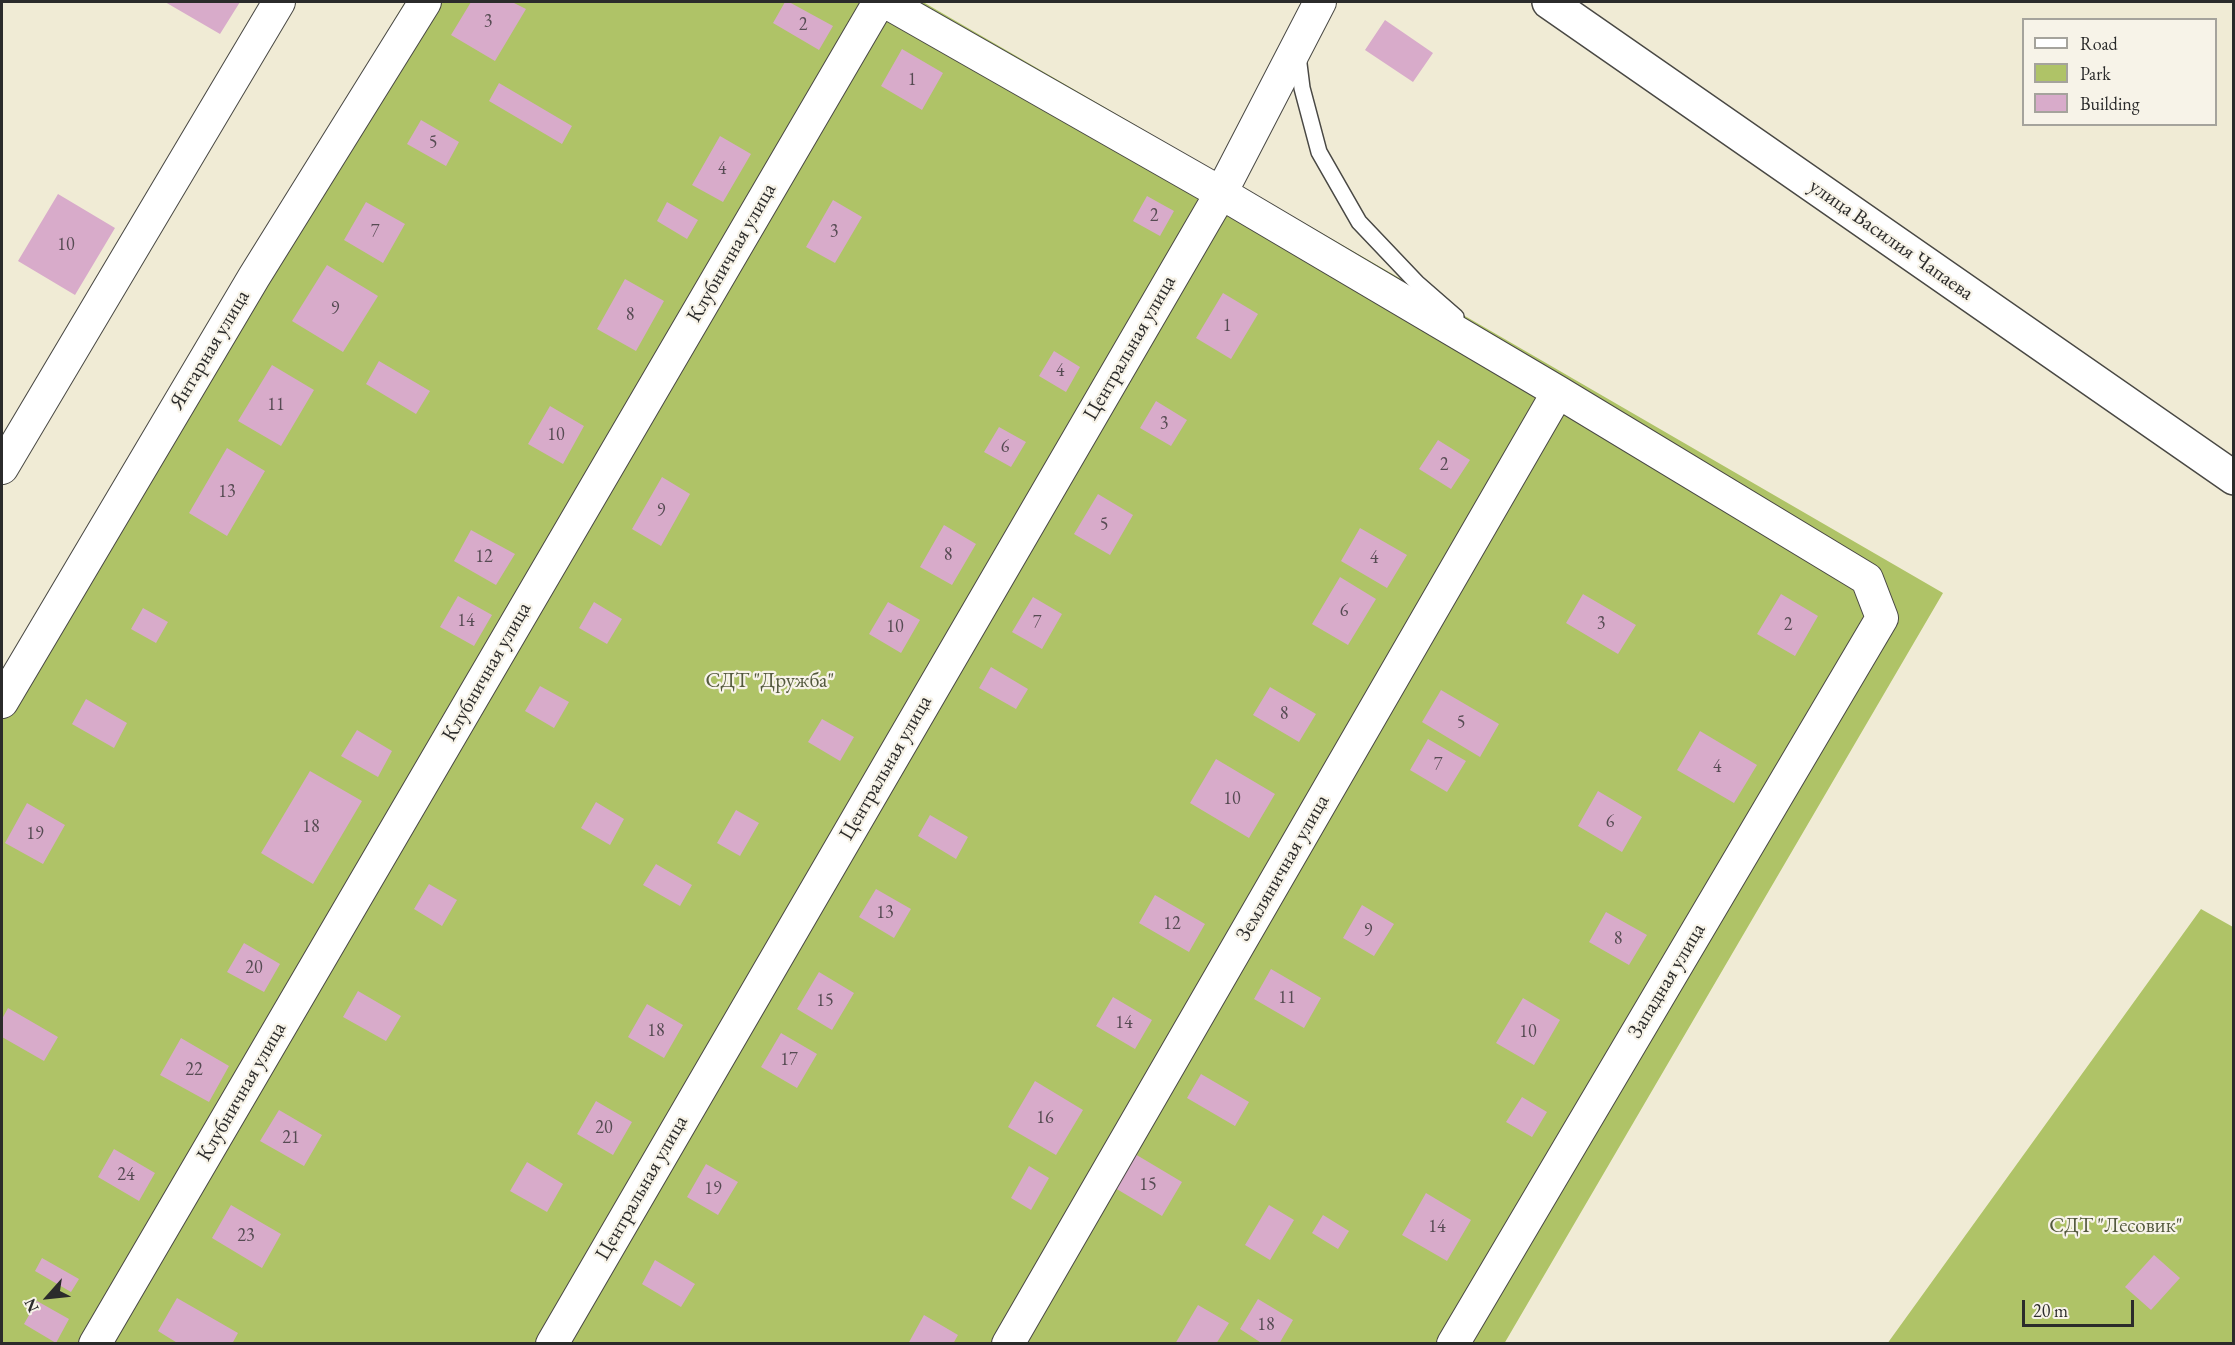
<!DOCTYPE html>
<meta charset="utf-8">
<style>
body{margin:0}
#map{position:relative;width:2235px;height:1345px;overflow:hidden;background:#f0ebd5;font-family:"EB Garamond",serif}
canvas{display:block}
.frame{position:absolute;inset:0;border:3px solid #2b2b2b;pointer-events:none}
.legend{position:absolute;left:2022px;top:18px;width:195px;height:108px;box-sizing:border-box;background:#f7f3e8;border:2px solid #a5a39c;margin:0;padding:8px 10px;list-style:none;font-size:18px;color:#2b2b2b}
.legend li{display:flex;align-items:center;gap:12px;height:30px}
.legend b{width:30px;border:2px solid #a5a39c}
.north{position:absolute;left:18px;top:1267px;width:60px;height:60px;-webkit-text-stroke:4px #f7f3e8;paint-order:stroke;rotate:243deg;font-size:16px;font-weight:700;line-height:24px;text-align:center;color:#2b2b2b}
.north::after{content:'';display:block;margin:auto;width:21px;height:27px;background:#2b2b2b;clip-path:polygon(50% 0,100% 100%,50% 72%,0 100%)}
.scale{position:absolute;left:2022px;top:1300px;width:112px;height:27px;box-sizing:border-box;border:3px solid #2b2b2b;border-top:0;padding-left:8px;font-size:18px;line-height:21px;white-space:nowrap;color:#2b2b2b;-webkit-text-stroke:4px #f7f3e8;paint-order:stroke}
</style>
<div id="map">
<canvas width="2235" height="1345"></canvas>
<div class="frame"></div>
<ul class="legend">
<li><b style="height:8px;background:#fff"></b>Road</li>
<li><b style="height:16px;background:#afc367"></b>Park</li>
<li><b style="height:16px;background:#d8abca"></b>Building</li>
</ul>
<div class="north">N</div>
<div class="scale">20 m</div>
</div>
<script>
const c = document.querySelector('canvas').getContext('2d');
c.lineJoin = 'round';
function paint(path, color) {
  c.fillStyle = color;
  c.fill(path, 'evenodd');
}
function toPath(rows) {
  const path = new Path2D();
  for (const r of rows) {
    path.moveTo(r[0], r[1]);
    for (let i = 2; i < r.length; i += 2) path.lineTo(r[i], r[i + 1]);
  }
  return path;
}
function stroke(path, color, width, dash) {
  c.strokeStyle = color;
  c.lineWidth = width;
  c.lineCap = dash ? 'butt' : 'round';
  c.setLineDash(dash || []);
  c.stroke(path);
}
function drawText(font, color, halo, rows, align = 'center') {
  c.font = font + ' "EB Garamond",serif';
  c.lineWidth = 4.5;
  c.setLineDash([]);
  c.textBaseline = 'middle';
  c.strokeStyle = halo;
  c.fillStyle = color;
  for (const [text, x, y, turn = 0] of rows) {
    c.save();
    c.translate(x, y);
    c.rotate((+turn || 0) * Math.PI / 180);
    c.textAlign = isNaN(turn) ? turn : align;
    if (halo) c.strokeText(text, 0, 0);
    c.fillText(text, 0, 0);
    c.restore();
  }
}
paint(toPath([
 [405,2,923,2,1943,593,1504,1344,2,1343,2,674],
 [2201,909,2233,927,2233,1343,1887,1344]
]), '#afc367');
paint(toPath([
 [165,2,240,2,220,34],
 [471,2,512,2,526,9,495,61,451,35],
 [785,2,789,2,833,26,819,50,773,23],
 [1385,20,1433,53,1413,82,1365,50],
 [902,49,943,73,922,110,881,86],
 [499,83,572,126,562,144,489,101],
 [421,120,459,142,446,166,407,144],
 [720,136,751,154,723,202,692,185],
 [58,194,115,228,75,295,18,261],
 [1147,196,1174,211,1160,236,1133,221],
 [833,200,862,217,835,263,806,247],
 [366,202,405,224,383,263,344,240],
 [667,202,698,220,687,239,657,221],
 [327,265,378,296,343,352,292,321],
 [625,279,664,301,636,351,597,329],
 [1223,293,1258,314,1231,359,1196,338],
 [1054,351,1080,367,1066,392,1039,376],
 [379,361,430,391,416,414,366,384],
 [272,365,314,390,281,446,238,421],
 [1156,401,1187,420,1171,446,1140,428],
 [550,406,584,426,563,464,528,444],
 [999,427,1026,442,1011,467,984,452],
 [1438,440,1470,460,1451,489,1419,469],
 [227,448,265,471,227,536,189,513],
 [662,477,690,494,661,546,632,529],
 [1098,494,1133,515,1110,555,1074,534],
 [944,525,976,544,952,585,920,567],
 [1360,528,1407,555,1387,588,1341,561],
 [471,530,515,554,496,585,454,561],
 [1340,577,1376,599,1348,645,1312,624],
 [1583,594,1636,625,1618,654,1566,623],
 [1781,594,1818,616,1795,656,1757,634],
 [458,596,492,615,474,646,440,627],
 [1033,597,1062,614,1042,649,1012,632],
 [594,602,622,619,607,644,579,628],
 [888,602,920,620,901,653,869,634],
 [143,608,168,622,156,643,131,629],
 [991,667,1028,689,1016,709,979,688],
 [540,686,569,702,554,728,525,711],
 [1270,687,1316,714,1299,742,1253,715],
 [1441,690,1499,724,1480,757,1422,722],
 [86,699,127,723,114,748,72,724],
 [822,719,854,737,840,761,808,742],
 [357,730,392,751,378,777,341,756],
 [1700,731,1757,765,1734,803,1677,770],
 [1428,739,1466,761,1447,792,1410,770],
 [1216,759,1275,794,1249,838,1190,803],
 [310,771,362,801,313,884,261,853],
 [1598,791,1642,817,1622,852,1578,826],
 [596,802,624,819,610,845,581,828],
 [27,803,65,825,43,864,5,843],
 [736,810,759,823,740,856,717,843],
 [930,815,968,837,956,859,918,836],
 [656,864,692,885,680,906,643,885],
 [429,884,457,900,442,926,414,909],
 [876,889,911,909,894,938,859,917],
 [1155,895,1205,924,1189,952,1139,923],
 [1362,905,1394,924,1374,956,1343,938],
 [1606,912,1647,935,1629,965,1589,942],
 [244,943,280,964,264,992,227,972],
 [1271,969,1321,998,1304,1028,1254,999],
 [819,972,854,993,832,1030,797,1009],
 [358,991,401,1016,386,1041,343,1017],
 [1113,997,1152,1020,1135,1049,1096,1026],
 [1523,998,1560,1020,1534,1065,1496,1043],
 [647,1004,683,1025,664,1058,628,1037],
 [8,1008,58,1037,44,1061,2,1037,2,1019],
 [781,1033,817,1054,797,1088,761,1067],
 [181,1038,229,1066,209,1102,160,1075],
 [1201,1074,1249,1102,1235,1126,1187,1098],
 [1035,1081,1083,1110,1056,1155,1008,1127],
 [1522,1097,1547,1112,1532,1137,1506,1122],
 [596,1101,632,1122,613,1155,577,1134],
 [279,1110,322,1135,304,1166,260,1141],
 [114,1149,155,1173,139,1201,98,1177],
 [1135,1154,1182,1182,1162,1216,1115,1188],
 [527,1162,563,1184,547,1212,510,1191],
 [706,1164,738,1182,718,1215,687,1197],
 [1029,1166,1049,1178,1031,1210,1011,1198],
 [1426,1193,1471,1220,1447,1261,1402,1235],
 [231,1205,281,1234,262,1268,212,1238],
 [1269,1205,1294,1220,1270,1260,1245,1245],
 [1323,1215,1349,1231,1338,1249,1312,1233],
 [2154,1255,2180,1278,2151,1310,2125,1287],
 [42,1258,79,1279,71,1292,35,1271],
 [655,1260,695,1284,681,1307,642,1284],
 [177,1298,238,1333,232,1344,179,1344,158,1331],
 [1258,1299,1293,1320,1279,1344,1263,1344,1240,1329],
 [37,1301,69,1319,56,1343,24,1324],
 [1198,1305,1229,1323,1216,1344,1175,1344],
 [924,1315,958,1335,953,1344,908,1344]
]), '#d8abca');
const lane = toPath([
 [1298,56,1302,88,1319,152,1359,222,1417,283,1456,317]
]);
const street = toPath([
 [886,2,1221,193,1558,392,1867,579,1882,618,1453,1344],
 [2,468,279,2],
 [2,702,254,277,425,2],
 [95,1344,879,2],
 [552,1344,1221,193,1320,2],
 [1008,1344,1558,392]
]);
const secondary = toPath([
 [1549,2,2234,478]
]);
stroke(lane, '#494844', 18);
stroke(street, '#494844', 34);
stroke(secondary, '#494844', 36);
stroke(lane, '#fff', 15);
stroke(street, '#fff', 32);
stroke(secondary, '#fff', 33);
drawText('18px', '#564b53', null, [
 ["3",488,22],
 ["2",803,25],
 ["1",912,80],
 ["5",433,143],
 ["4",722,169],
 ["2",1154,216],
 ["7",375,232],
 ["3",834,232],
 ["10",66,245],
 ["9",335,309],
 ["8",630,315],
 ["1",1227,326],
 ["4",1060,371],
 ["11",276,405],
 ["3",1164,424],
 ["10",556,435],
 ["6",1005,447],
 ["2",1444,465],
 ["13",227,492],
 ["9",661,511],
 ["5",1104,525],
 ["8",948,555],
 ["12",484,557],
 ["4",1374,558],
 ["6",1344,611],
 ["14",466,621],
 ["7",1037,623],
 ["3",1601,624],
 ["2",1788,625],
 ["10",895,627],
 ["8",1284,714],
 ["5",1461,723],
 ["7",1438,765],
 ["4",1717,767],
 ["10",1232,799],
 ["6",1610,822],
 ["18",311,827],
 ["19",35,834],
 ["13",885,913],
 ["12",1172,924],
 ["9",1368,931],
 ["8",1618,939],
 ["20",254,968],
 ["11",1287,998],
 ["15",825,1001],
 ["14",1124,1023],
 ["18",656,1031],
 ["10",1528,1032],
 ["17",789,1060],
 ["22",194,1070],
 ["16",1045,1118],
 ["20",604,1128],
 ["21",291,1138],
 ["24",126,1175],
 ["15",1148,1185],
 ["19",713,1189],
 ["14",1437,1227],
 ["23",246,1236],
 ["18",1266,1325]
]);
drawText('21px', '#2b2b2b', '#f7f3e8', [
 ["улица Василия Чапаева",1891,240,35],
 ["Клубничная улица",732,253,-60],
 ["Центральная улица",1130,348,-60],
 ["Янтарная улица",210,350,-59],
 ["Клубничная улица",487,672,-60],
 ["Центральная улица",886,768,-60],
 ["Земляничная улица",1283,868,-60],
 ["Западная улица",1667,981,-59],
 ["Клубничная улица",242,1092,-60],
 ["Центральная улица",642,1188,-60]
]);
drawText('21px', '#53593d', '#f7f3e8', [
 ["СДТ \"Дружба\"",770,681],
 ["СДТ \"Лесовик\"",2116,1226]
]);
</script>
